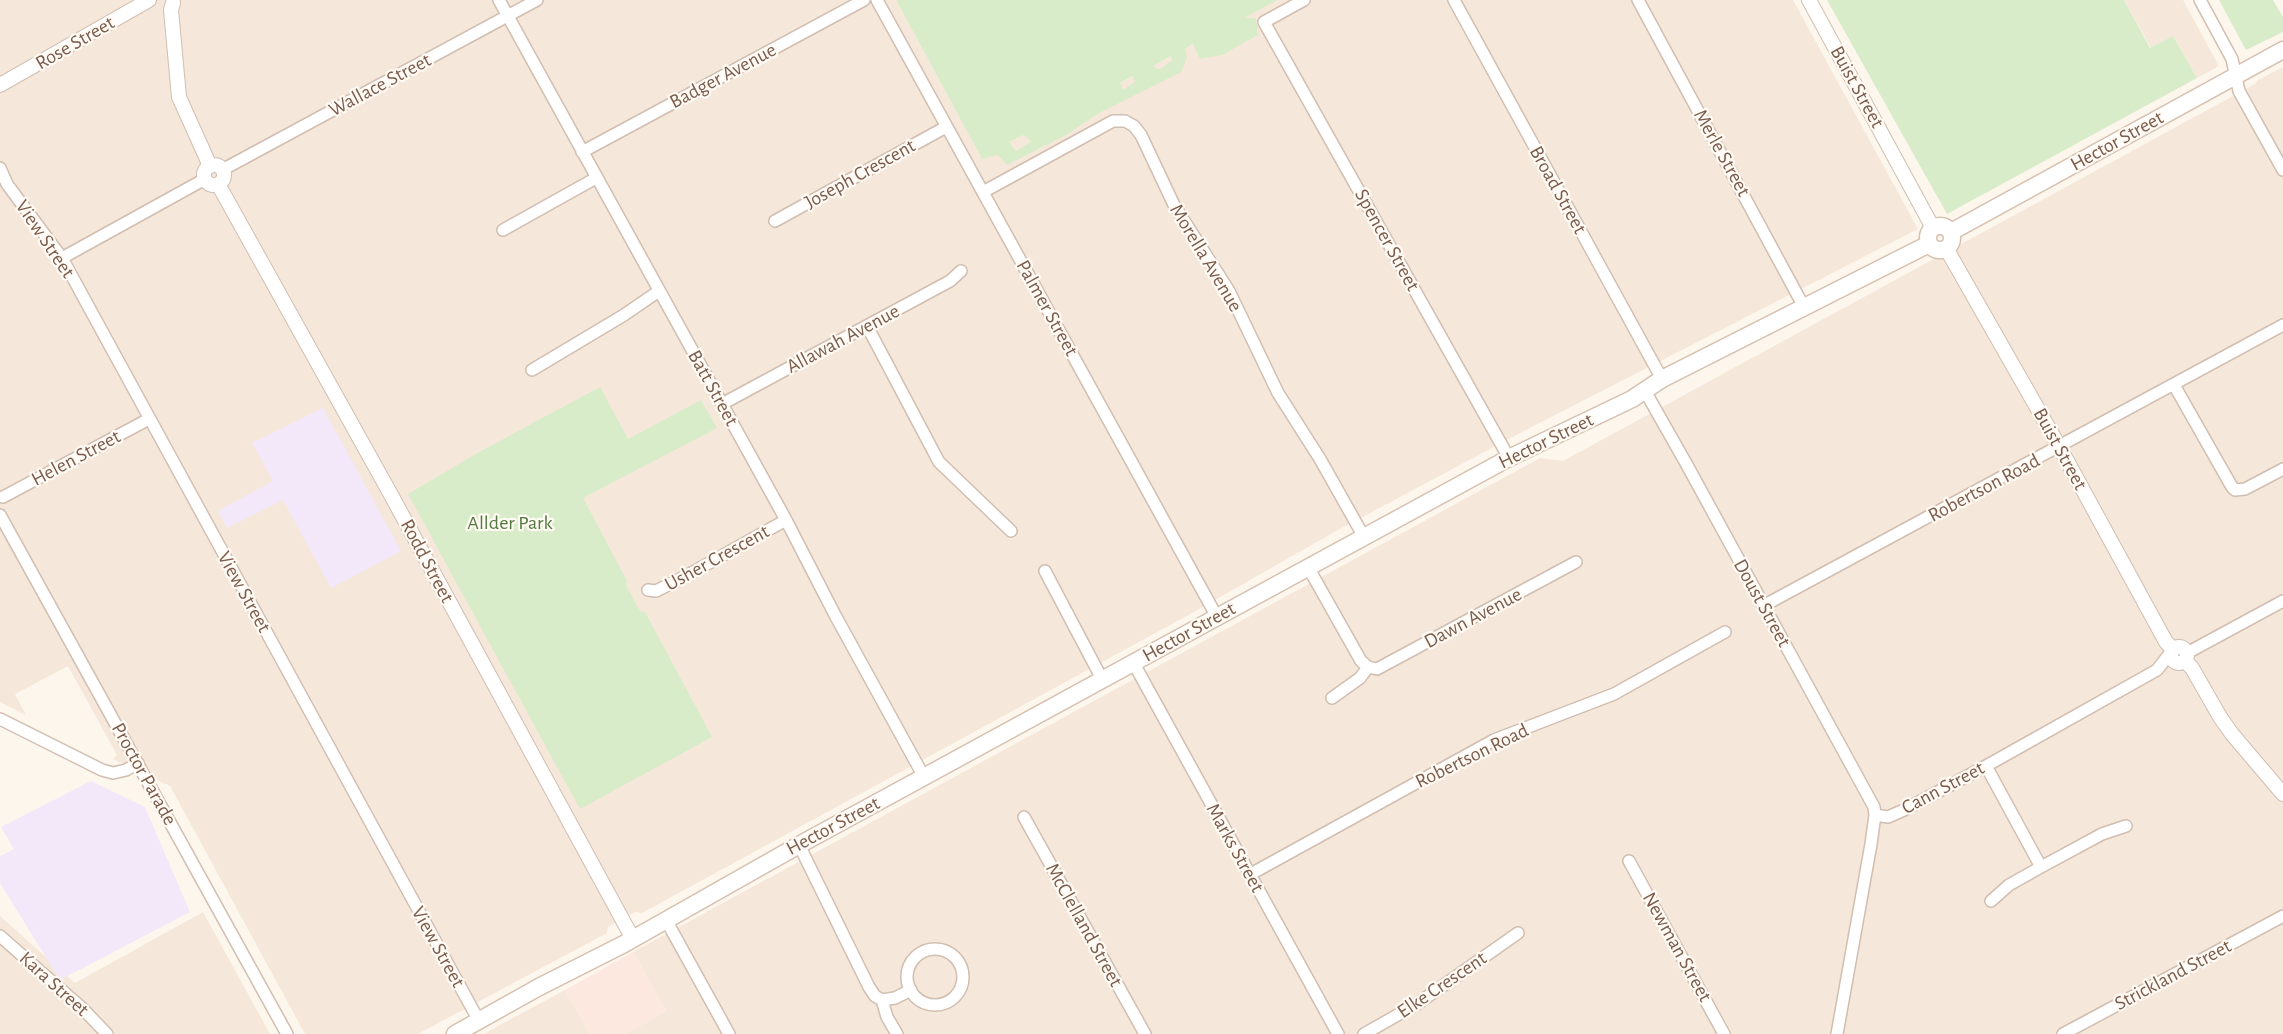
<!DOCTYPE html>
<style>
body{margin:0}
canvas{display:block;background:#fdf6ec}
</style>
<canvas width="2283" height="1034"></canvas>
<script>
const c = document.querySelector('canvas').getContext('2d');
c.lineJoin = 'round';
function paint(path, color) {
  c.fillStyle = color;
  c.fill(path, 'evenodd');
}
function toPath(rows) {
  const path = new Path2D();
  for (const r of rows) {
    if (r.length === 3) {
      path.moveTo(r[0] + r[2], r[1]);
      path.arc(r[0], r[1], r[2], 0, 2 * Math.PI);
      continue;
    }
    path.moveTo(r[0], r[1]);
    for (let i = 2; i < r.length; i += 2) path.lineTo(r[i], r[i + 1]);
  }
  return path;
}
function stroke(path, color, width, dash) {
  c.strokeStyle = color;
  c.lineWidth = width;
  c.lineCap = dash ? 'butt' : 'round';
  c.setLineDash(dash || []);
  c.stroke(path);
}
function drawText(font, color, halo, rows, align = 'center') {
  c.font = font + ' "Alegreya Sans",sans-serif';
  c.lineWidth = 4.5;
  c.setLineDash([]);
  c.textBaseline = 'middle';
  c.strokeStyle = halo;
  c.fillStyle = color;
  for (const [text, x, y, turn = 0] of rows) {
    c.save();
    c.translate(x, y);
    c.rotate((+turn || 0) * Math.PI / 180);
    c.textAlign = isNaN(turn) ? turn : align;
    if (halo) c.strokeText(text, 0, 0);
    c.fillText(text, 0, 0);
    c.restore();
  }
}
paint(toPath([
 [0,0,896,0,981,157,1277,0,1793,0,1918,229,1520,433,1338,530,1192,613,642,913,635,912,608,927,607,933,418,1034,305,1034,170,786,113,759,117,755,68,666,15,694,26,715,0,702],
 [2124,0,2183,0,2219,66,2197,78,2173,36,2151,48],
 [2283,67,2283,1034,625,1034,666,1011,633,952,1540,458,1563,461,2255,84,2258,80],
 [203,912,270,1034,0,1034,0,916,75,983],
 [565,990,590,1034,484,1034,509,1020]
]), '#f5e8da');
paint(toPath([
 [633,952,666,1011,625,1034,590,1034,565,990]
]), '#fde8e0');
paint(toPath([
 [323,408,401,551,331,588,283,500,227,528,218,511,273,481,252,443],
 [91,781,145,807,190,912,60,980,0,883,0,856,14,849,1,827]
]), '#f3e8fa');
paint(toPath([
 [896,0,1277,0,1244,18,1256,18,1258,35,1222,55,1200,59,1193,44,1185,49,1187,57,1181,72,1097,114,1066,135,1007,165,998,155,982,159],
 [1171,56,1172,61,1158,70,1153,66],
 [1133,76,1135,82,1123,90,1120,83],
 [1023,135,1032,141,1016,151,1009,142],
 [1827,0,2124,0,2150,48,2173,36,2197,78,1947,214],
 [2219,0,2273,0,2283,17,2283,32,2246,50],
 [600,387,628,439,701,400,717,428,583,498,627,581,626,585,640,611,645,612,712,737,580,809,408,494,481,451]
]), '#d8ecc9');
const minor = toPath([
 [499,0,786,520,835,615,924,777],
 [877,0,1217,617],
 [1304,0,1264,22,1509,458],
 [1454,0,1662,379],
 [1638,0,1804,307],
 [2200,0,2232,59,2239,91,2283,170],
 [582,152,864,0],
 [0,168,7,184,62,258,479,1021],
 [222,170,537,0],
 [983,192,1113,121,1125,121,1134,126,1141,135,1174,205,1229,291,1278,393,1320,459,1364,537],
 [775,221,946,127],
 [503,230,596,178],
 [62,258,205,179],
 [867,326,939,462,1011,531],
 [532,370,624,315,659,291],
 [2174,385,2232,487,2235,490,2245,489,2283,469],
 [1645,391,1687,465,1874,807,1875,815,1871,844,1837,1034],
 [722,404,950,281,961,271],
 [3,497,149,419],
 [0,515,287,1034],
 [1308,567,1361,661,1368,667,1377,669,1576,562],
 [1045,571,1102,679],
 [648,590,656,591,686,576,786,520],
 [1763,606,2283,325],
 [2187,653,2283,601],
 [1133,662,1338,1034],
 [1332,698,1360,678,1368,667],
 [0,719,102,770,113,773,126,770,138,763],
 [1986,766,2041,867],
 [1875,815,1888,817,1904,810,1986,766,2157,670,2171,652],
 [1024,817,1145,1034],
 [799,845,869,987,875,996,882,1000,887,1017,897,1034],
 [1629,861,1724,1034],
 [1249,875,1494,740,1614,694,1725,632],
 [1991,901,2009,885,2041,867,2102,834,2126,826],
 [666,920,729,1034],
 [0,936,83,1009,107,1034],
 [935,977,28],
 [882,1000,895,998,911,990],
 [1364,1034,1417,1004,1518,933],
 [2063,1034,2283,916]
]);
const tertiary = toPath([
 [1809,0,1933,228],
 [173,3,171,10,179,97,210,166],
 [0,85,149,0],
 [214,175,10],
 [218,184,390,493,633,939],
 [1946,248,2060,448,2166,642,2173,649],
 [2179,655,8],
 [2185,661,2192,668,2220,717,2232,734,2283,794]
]);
const secondary = toPath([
 [1940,238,12],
 [1951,232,2283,50],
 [455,1034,539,987,624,944,799,845,1509,458,1632,399,1662,379,1929,244]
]);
stroke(minor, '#d1beb0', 14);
stroke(tertiary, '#d1beb0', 16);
stroke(secondary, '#d6c0b0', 19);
stroke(minor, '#fff', 11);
stroke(tertiary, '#fff', 14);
stroke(secondary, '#fff', 16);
drawText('20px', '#7a5c4d', '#fffaf3', [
 ["Rose Street",75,43,-30],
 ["Badger Avenue",723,76,-28],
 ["Wallace Street",380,85,-28],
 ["Buist Street",1857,87,61],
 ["Hector Street",2117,141,-29],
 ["Merle Street",1722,153,61],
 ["Joseph Crescent",860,174,-29],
 ["Broad Street",1558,190,61],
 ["View Street",45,239,56],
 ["Spencer Street",1387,240,61],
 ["Morella Avenue",1206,258,59],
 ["Palmer Street",1047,308,61],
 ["Allawah Avenue",843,339,-28],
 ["Batt Street",713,388,61],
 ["Hector Street",1546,441,-26],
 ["Buist Street",2060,449,61],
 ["Helen Street",76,458,-28],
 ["Robertson Road",1984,488,-28],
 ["Usher Crescent",717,558,-29],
 ["Rodd Street",427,561,62],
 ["View Street",244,592,61],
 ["Doust Street",1762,603,61],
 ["Dawn Avenue",1473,618,-28],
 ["Hector Street",1189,632,-29],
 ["Robertson Road",1472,756,-26],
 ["Proctor Parade",144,774,61],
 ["Cann Street",1943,788,-28],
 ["Hector Street",833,826,-28],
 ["Marks Street",1235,848,61],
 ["McClelland Street",1084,925,61],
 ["View Street",438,947,61],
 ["Newman Street",1677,947,61],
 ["Strickland Street",2173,975,-28],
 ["Kara Street",54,984,42],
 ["Elke Crescent",1442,985,-34]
]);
drawText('20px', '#537a41', '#fffaf3', [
 ["Allder Park",510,523]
]);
</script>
